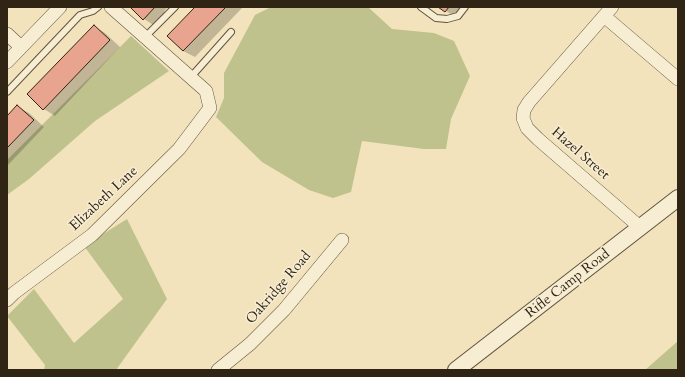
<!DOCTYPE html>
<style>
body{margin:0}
#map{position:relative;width:685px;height:377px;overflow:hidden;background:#f2e3bc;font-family:Cardo,serif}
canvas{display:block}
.frame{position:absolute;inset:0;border:8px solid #302415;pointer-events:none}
</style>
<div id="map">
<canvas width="685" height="377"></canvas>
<div class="frame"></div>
</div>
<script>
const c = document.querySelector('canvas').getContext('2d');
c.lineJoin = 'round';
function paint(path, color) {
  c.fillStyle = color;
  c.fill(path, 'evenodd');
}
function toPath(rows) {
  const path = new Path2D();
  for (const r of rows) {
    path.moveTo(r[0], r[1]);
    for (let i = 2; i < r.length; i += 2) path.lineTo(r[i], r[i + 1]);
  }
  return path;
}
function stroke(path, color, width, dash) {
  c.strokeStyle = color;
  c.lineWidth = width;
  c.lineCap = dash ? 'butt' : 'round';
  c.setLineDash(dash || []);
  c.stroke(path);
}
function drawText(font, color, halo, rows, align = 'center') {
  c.font = font + ' Cardo,serif';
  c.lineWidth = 3;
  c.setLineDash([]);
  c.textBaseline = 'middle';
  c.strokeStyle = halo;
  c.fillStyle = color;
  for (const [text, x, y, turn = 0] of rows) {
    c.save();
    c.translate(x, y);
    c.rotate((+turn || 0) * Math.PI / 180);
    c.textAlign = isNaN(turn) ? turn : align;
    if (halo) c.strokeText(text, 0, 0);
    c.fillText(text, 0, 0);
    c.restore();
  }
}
paint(toPath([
 [271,7,368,7,392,29,434,33,454,41,470,76,451,119,446,149,424,149,362,141,351,192,333,198,309,190,262,162,216,117,224,98,224,73,255,15],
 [131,36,169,71,95,121,29,179,7,195,7,160],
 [127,219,167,299,116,370,44,370,45,365,7,316,34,289,74,343,123,299,84,246],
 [678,341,678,370,645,370]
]), '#bfc28d');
paint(toPath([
 [131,7,168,7,164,11,167,13,155,26,144,19],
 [196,7,243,7,195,57,183,51,168,36],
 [440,7,466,7,457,18],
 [94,26,105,33,120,47,55,116,44,109],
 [17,106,29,113,44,127,7,166,7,117]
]), '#0003');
const building = toPath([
 [130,7,155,7,143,20,130,7],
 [195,7,226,7,183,51,167,36,195,7],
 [438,7,449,7,445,12,438,7],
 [94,25,110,40,43,110,27,94,94,25],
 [17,105,34,120,7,148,7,116,17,105]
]);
paint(building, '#e9a48f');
stroke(building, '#302415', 1);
const service = toPath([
 [421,7,436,18,447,19,458,16,465,7],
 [144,38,175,7],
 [190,78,231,32],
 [7,92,80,15,93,11,98,7]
]);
const minor = toPath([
 [612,7,529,102,524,110,523,118,527,128,538,139,641,228],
 [604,16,678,79],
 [7,34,21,47],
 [7,62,60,7],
 [7,300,14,293,92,235,179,149,210,108,206,91,111,7],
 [218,370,250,344,284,310,342,240]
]);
const tertiary = toPath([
 [456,370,678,198]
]);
stroke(service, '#60543f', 8);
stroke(minor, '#60543f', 14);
stroke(tertiary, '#60543f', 18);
stroke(service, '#f7edd3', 6);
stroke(minor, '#f7edd3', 13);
stroke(tertiary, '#f7edd3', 16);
drawText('14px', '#302415', '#f7edd3', [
 ["Hazel Street",580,154,41],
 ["Elizabeth Lane",104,199,-43],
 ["Rifle Camp Road",568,284,-38],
 ["Oakridge Road",279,288,-49]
]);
</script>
